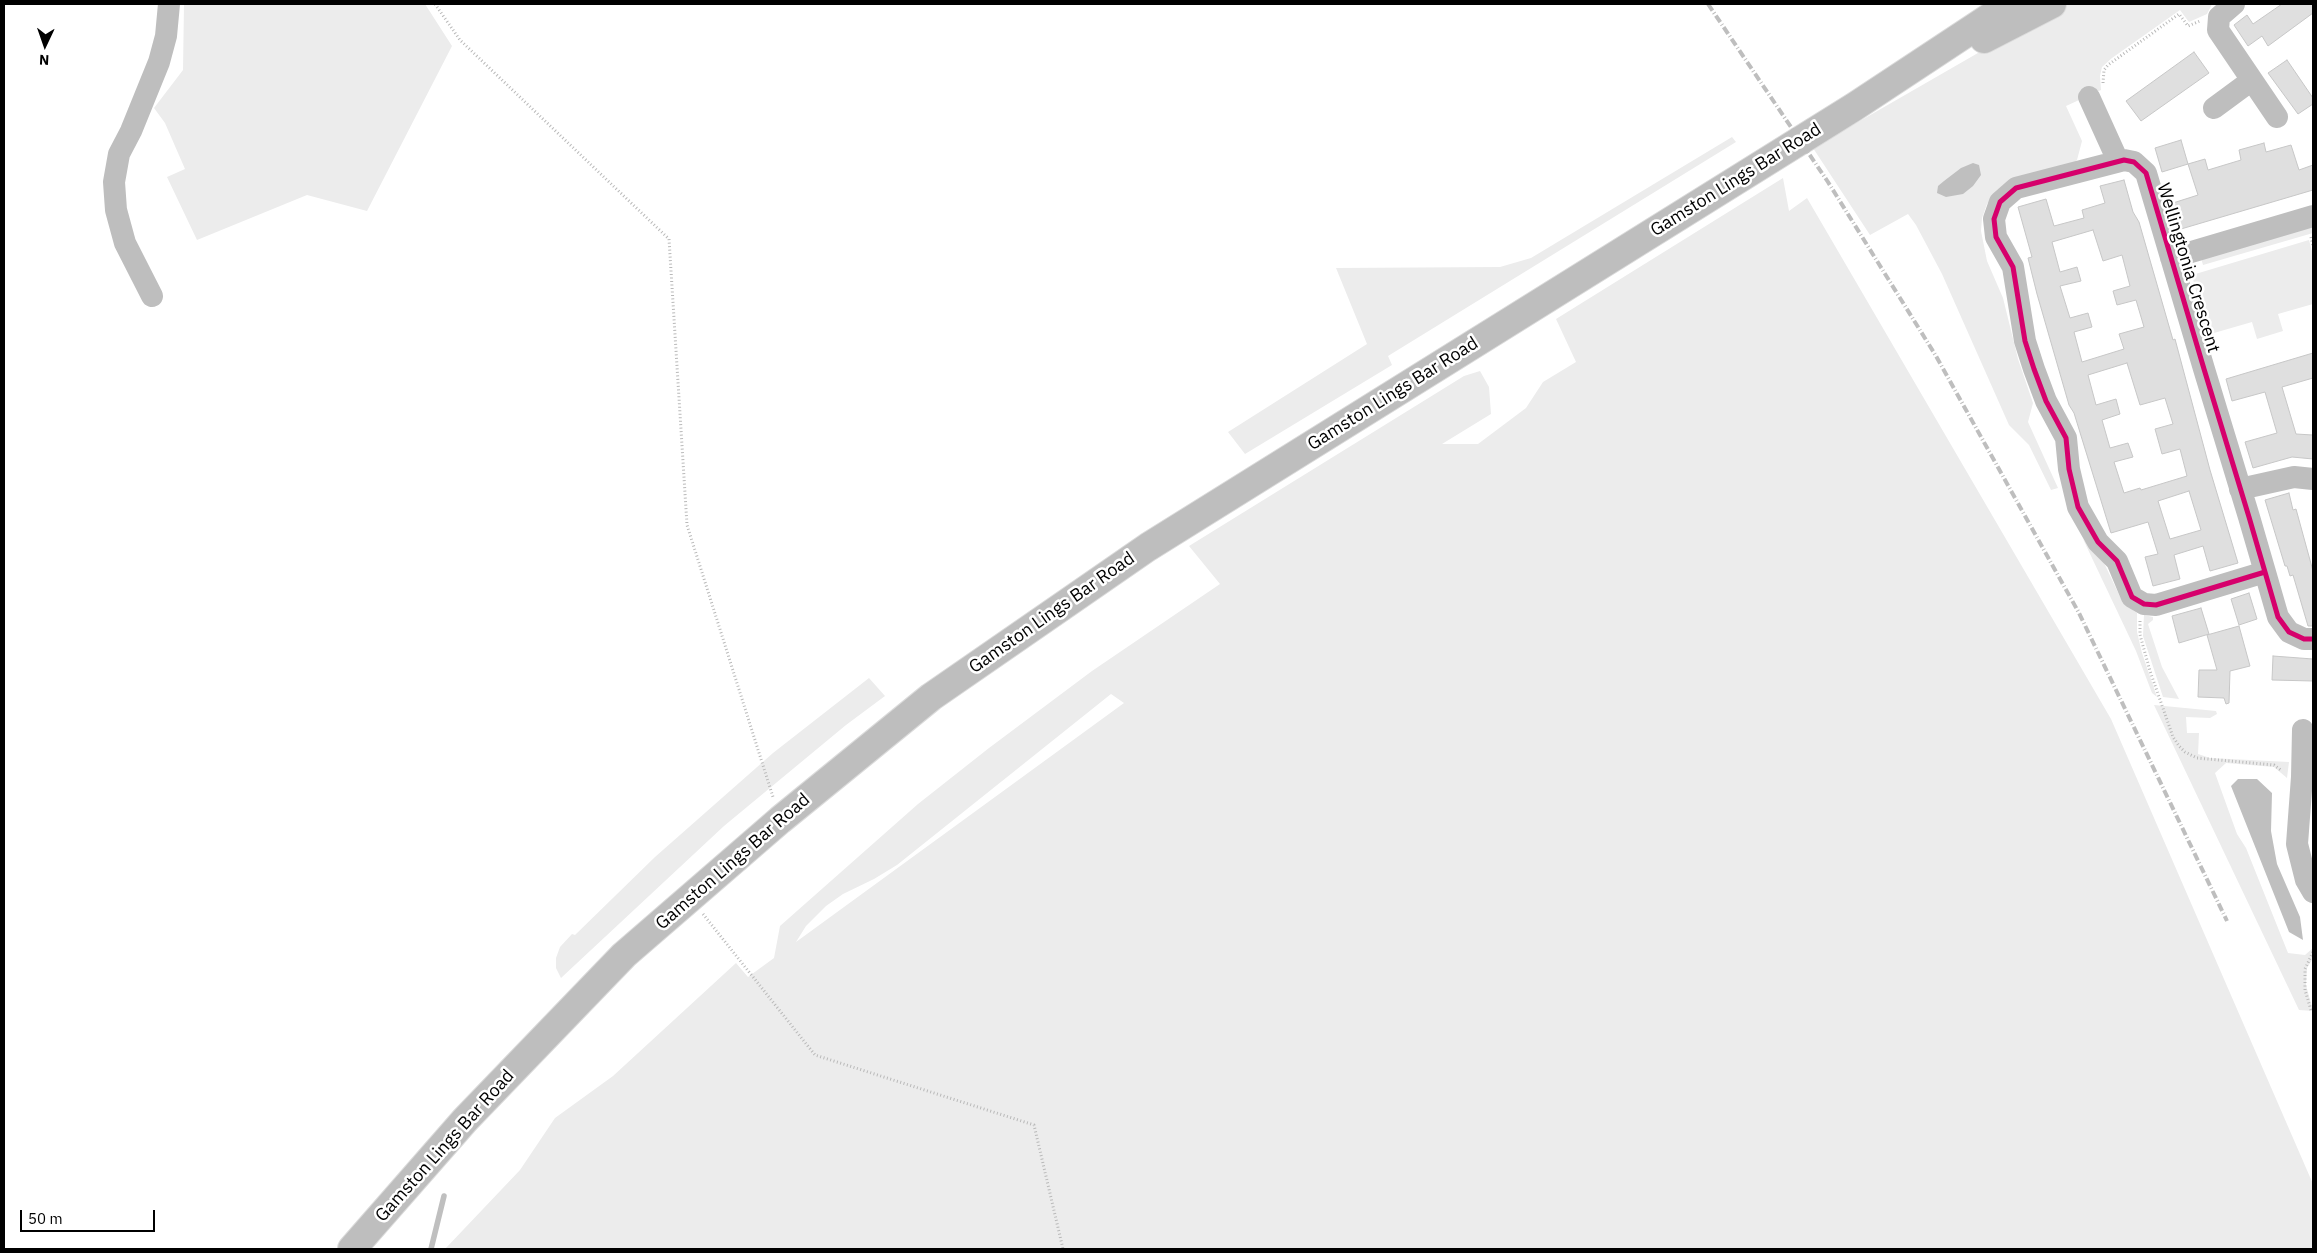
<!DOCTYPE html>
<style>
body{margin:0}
#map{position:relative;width:2317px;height:1253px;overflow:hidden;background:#fff;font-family:"IBM Plex Sans",sans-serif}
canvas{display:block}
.frame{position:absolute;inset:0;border:5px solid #000;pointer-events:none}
.north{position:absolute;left:20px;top:20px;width:50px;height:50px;-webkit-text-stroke:4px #fff;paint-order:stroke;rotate:183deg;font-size:14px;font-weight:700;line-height:20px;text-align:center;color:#000}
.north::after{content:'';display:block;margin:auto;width:18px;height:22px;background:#000;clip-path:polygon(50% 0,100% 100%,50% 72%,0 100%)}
.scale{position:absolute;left:20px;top:1210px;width:135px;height:22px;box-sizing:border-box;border:2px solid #000;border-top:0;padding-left:6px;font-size:15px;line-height:18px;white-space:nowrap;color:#000;-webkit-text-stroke:4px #fff;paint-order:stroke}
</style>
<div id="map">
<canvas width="2317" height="1253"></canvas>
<div class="frame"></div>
<div class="north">N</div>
<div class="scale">50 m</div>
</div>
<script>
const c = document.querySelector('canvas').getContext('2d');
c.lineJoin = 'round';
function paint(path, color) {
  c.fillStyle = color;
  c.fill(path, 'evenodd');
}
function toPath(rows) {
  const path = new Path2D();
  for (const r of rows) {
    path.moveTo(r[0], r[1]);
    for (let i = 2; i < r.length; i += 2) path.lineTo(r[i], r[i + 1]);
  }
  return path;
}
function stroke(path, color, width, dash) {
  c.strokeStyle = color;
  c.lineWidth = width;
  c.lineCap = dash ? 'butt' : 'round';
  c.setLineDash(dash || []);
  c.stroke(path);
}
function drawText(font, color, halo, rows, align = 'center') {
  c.font = font + ' "IBM Plex Sans",sans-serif';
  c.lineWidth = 5;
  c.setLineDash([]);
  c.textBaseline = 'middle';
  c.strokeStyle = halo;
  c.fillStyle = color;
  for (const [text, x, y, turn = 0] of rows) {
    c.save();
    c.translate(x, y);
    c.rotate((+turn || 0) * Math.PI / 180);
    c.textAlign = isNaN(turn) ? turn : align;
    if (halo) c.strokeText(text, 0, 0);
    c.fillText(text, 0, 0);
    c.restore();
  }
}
paint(toPath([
 [184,4,425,4,452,46,367,211,307,195,197,240,167,177,185,169,165,123,154,108,183,70],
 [2063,4,2212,4,2207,14,2189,22,2180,10,2112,58,2102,67,2100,76,2101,90,2066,106,2082,141,2077,160,2071,165,1997,190,1987,204,1982,218,1981,231,1987,261,2003,298,2018,359,2033,403,2028,422,2058,488,2051,490,2029,445,2009,425,1942,274,1916,225,1908,214,1870,235,1813,148],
 [1732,137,1736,142,1388,356,1392,365,1245,454,1228,432,1367,344,1336,268,1500,267,1531,258],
 [1783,178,1789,211,1807,198,2111,719,2313,1184,2313,1249,445,1249,520,1170,555,1118,613,1076,736,963,748,977,774,958,780,926,918,804,989,748,1092,671,1220,584,1189,546,1464,376,1480,371,1489,387,1491,414,1442,444,1478,444,1526,408,1543,382,1576,362,1556,319],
 [1111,694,1124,703,796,942,806,926,826,906,843,894,874,879,897,865],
 [2313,225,2313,233,2203,265,2201,258],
 [2309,240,2313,255,2313,304,2278,314,2283,331,2257,339,2252,322,2207,335,2192,275],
 [2083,539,2104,563,2123,603,2137,613,2137,632,2142,653,2157,697,2152,693,2136,651],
 [2144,615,2153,617,2153,620,2148,624,2162,667,2179,699,2163,697,2143,636],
 [869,678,885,696,846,725,724,826,561,978,556,968,556,958,560,947,572,934,575,935,655,857,773,753],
 [2154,705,2216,711,2217,714,2210,718,2186,717,2187,733,2199,733,2198,754,2210,758,2289,762,2287,778,2274,767,2226,763,2215,773,2237,834,2246,848,2288,953,2305,955,2313,948,2313,958,2307,968,2306,985,2313,1011,2299,1010]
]), '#ececec');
paint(toPath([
 [1973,163,1979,165,1981,175,1973,186,1963,194,1946,197,1937,193,1938,186,1944,181,1961,168],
 [2238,779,2257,779,2272,793,2271,831,2277,864,2300,917,2303,940,2289,932,2231,786]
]), '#bfbfbf');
stroke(toPath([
 [431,1249,444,1196]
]), '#bfbfbf', 5.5);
const building = toPath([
 [2282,4,2313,4,2313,13,2268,46,2262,36,2248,46,2234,25,2247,15,2253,24,2282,4],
 [2194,52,2209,73,2141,121,2126,101,2194,52],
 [2287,60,2313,98,2313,104,2298,114,2268,73,2287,60],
 [2181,140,2188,164,2162,172,2155,148,2181,140],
 [2264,143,2266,152,2291,145,2299,170,2313,165,2313,190,2181,229,2173,203,2198,195,2188,164,2205,159,2208,170,2241,160,2239,150,2264,143],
 [2124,180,2133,212,2139,222,2173,340,2175,339,2210,470,2238,563,2210,571,2203,546,2174,555,2180,579,2153,586,2145,557,2158,554,2148,522,2111,533,2074,413,2069,405,2037,294,2028,258,2032,257,2018,207,2046,199,2054,226,2084,218,2082,210,2105,203,2100,186,2124,180],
 [2093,230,2103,261,2122,255,2130,286,2113,291,2117,305,2136,300,2144,327,2119,334,2124,349,2082,362,2074,332,2092,327,2088,313,2070,318,2060,286,2081,281,2077,267,2060,272,2052,242,2093,230],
 [2127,363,2140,405,2165,398,2173,424,2155,429,2162,454,2180,449,2187,476,2141,490,2140,488,2124,493,2114,462,2133,457,2128,443,2110,448,2102,420,2120,414,2116,399,2096,405,2088,375,2127,363],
 [2189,491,2201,530,2170,539,2158,501,2189,491],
 [2313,353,2313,378,2282,387,2296,434,2313,435,2313,459,2292,457,2253,468,2245,442,2277,433,2265,392,2232,401,2226,379,2313,353],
 [2289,493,2293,510,2296,509,2313,571,2313,626,2308,626,2293,575,2290,576,2287,566,2285,566,2265,500,2289,493],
 [2249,593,2257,619,2239,625,2231,599,2249,593],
 [2201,608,2209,634,2179,643,2172,616,2201,608],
 [2239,626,2250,666,2230,671,2229,703,2226,704,2224,698,2198,697,2199,670,2217,670,2207,635,2239,626],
 [2273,656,2313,659,2313,681,2272,680,2273,656]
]);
paint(building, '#dfdfdf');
stroke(building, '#c7c7c7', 1);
const highway = toPath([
 [1984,39,2052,4],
 [352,1249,465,1120,624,955,780,820,931,697,1148,547,1854,107,2010,4]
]);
stroke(highway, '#dbdbdb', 30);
stroke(toPath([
 [435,4,460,40,669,239,687,525,773,797],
 [2103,83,2104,70,2108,65,2179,14,2188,26,2200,21],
 [2311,237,2313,246],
 [2140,621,2140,635,2150,671,2173,737,2179,746,2185,752,2197,758,2274,765,2282,771],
 [703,914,815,1055,1034,1125,1063,1249],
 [2311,1010,2305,990,2305,969,2313,952]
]), '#b9b9b9', 3, [1, 2.5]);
stroke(toPath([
 [2234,4,2219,17,2218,30,2277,117],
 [2089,97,2118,161],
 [2214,108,2252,80],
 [2171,258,2313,216],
 [152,296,125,243,116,210,114,182,119,154,131,131,159,62,166,36,169,4],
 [2240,489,2294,477,2313,479],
 [2265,572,2156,605,2144,604,2132,597,2117,561,2098,542,2078,507,2069,469,2066,438,2046,401,2034,369,2025,341,2013,267,1996,237,1994,219,2000,202,2016,188,2124,160,2134,162,2146,173,2204,369,2249,517,2265,572,2278,617,2289,632,2304,639,2313,639],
 [2302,777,2303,730],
 [2313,778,2302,777,2297,844,2306,880,2313,892]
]), '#bebebe', 22);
stroke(highway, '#bebebe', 28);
stroke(toPath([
 [1708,4,1828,182,1936,356,2079,613,2227,921]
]), '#bebebe', 4, [8, 2.5, 1, 2.5]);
stroke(toPath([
 [2265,572,2156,605,2144,604,2132,597,2117,561,2098,542,2078,507,2069,469,2066,438,2046,401,2034,369,2025,341,2013,267,1996,237,1994,219,2000,202,2016,188,2124,160,2134,162,2146,173,2204,369,2249,517,2265,572,2278,617,2289,632,2304,639,2313,639]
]), '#d6006c', 5);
drawText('18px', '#000', '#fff', [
 ["Gamston Lings Bar Road",1736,180,-32],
 ["Wellingtonia Crescent",2188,268,73],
 ["Gamston Lings Bar Road",1393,394,-32],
 ["Gamston Lings Bar Road",1052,613,-35],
 ["Gamston Lings Bar Road",733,862,-41],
 ["Gamston Lings Bar Road",445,1146,-48]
]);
</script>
